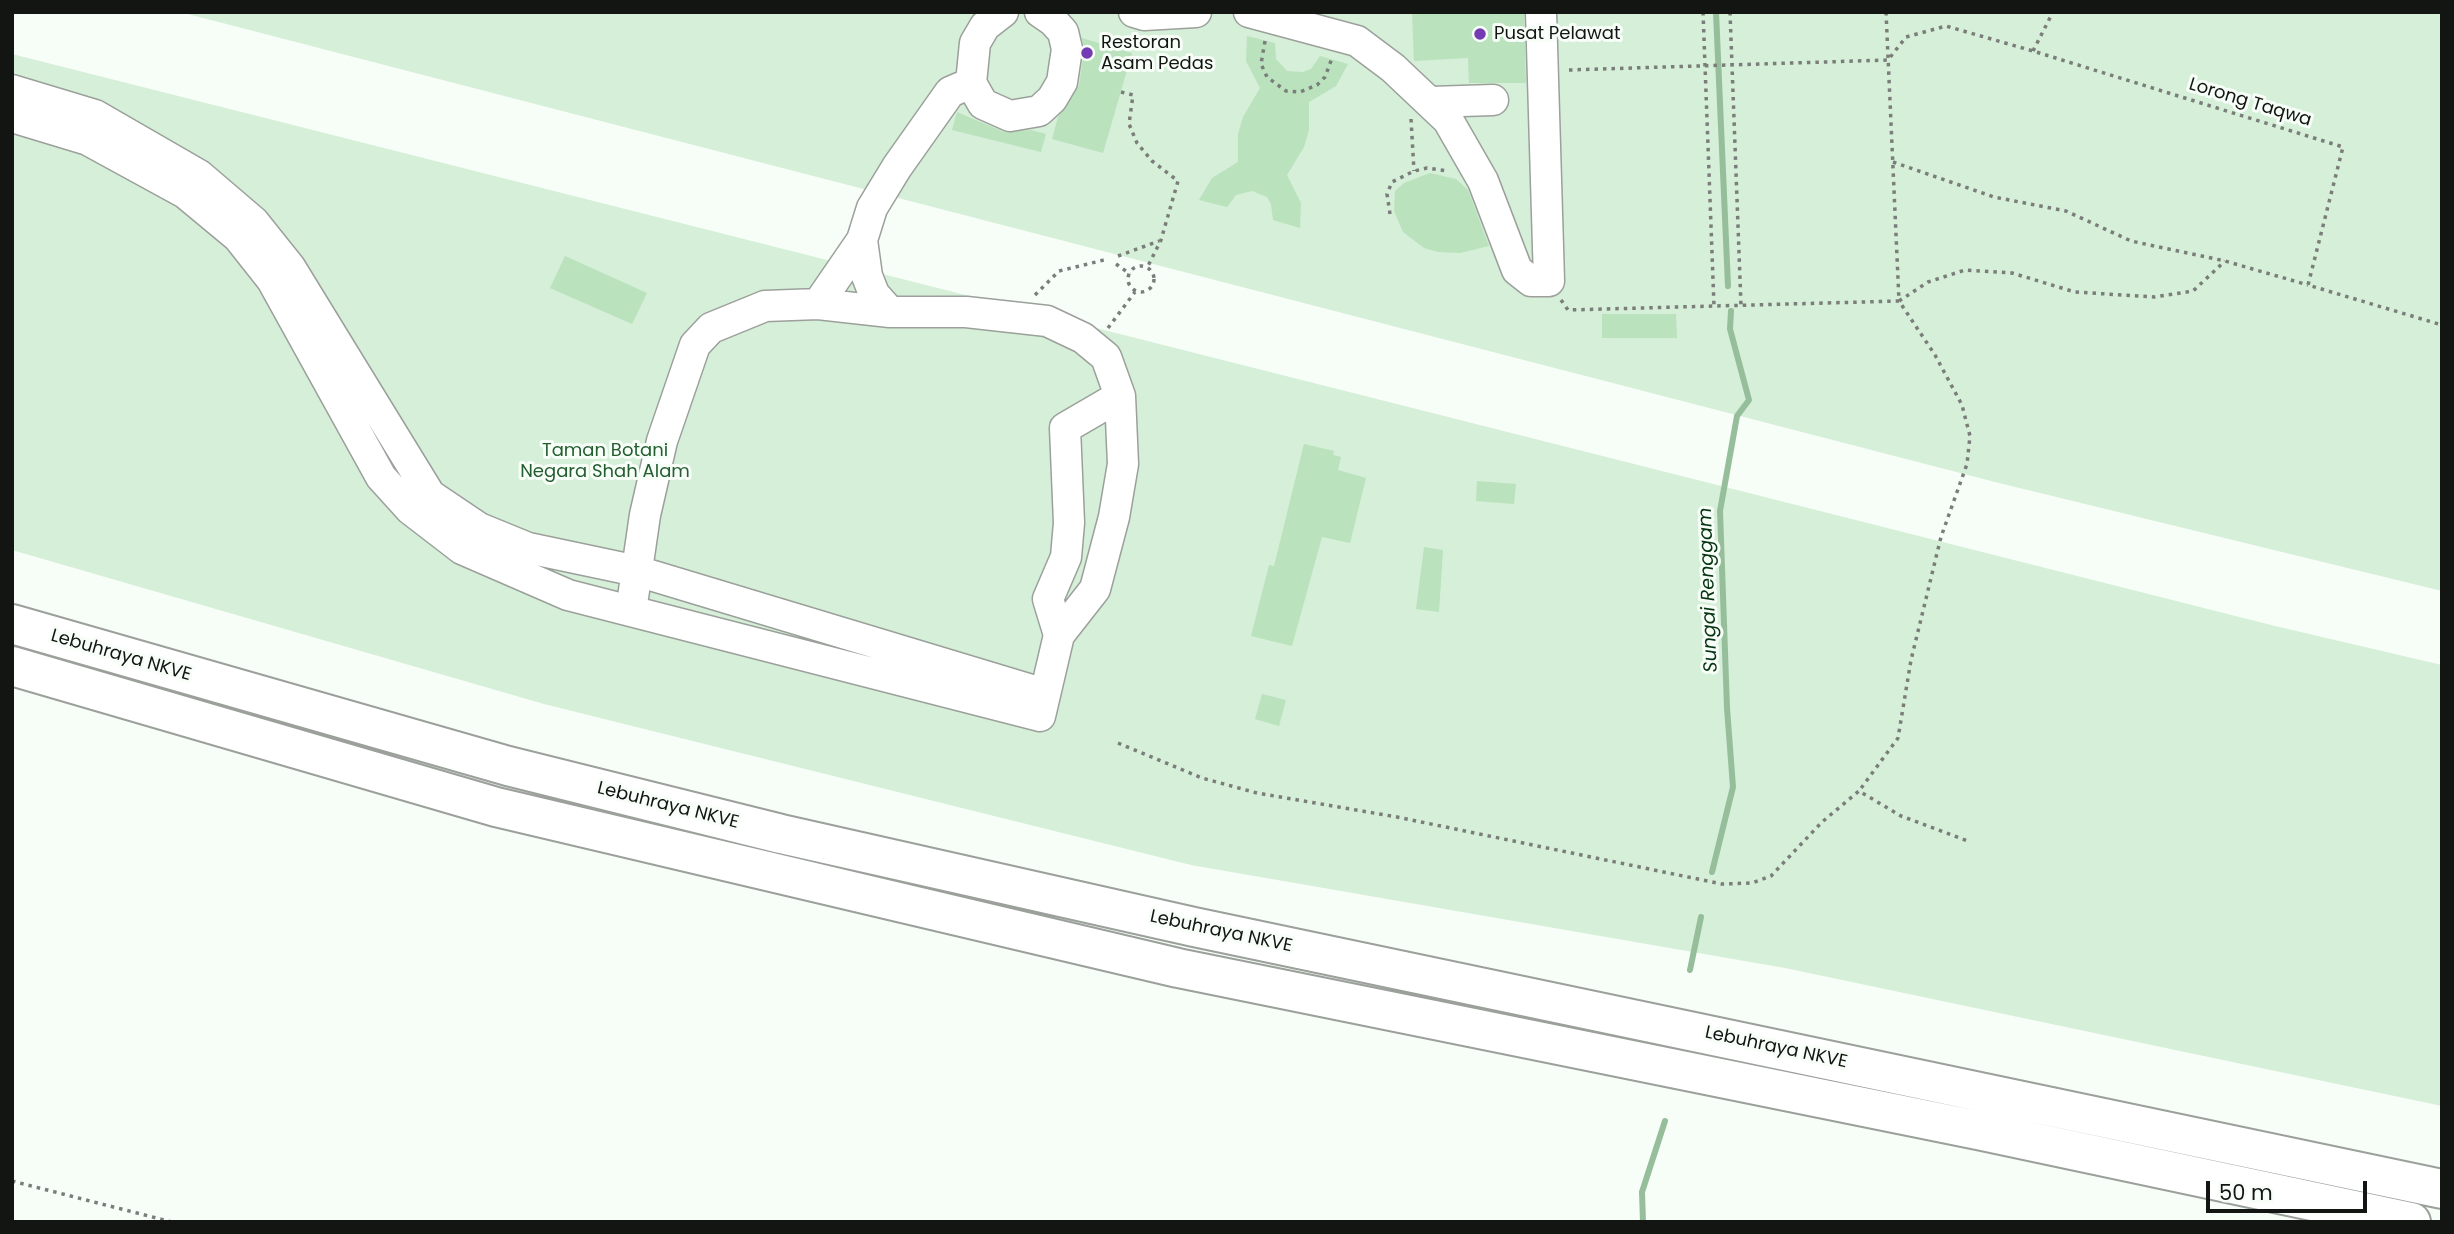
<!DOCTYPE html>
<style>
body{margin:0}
#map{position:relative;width:2454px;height:1234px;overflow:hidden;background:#f7fdf7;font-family:Poppins,sans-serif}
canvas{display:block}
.frame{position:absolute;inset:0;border:14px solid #131513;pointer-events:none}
.scale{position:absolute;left:2206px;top:1181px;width:161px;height:32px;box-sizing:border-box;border:4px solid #131513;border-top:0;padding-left:9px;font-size:21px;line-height:24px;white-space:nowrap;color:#131513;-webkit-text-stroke:5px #f7fdf7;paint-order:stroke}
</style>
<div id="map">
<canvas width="2454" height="1234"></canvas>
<div class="frame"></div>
<div class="scale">50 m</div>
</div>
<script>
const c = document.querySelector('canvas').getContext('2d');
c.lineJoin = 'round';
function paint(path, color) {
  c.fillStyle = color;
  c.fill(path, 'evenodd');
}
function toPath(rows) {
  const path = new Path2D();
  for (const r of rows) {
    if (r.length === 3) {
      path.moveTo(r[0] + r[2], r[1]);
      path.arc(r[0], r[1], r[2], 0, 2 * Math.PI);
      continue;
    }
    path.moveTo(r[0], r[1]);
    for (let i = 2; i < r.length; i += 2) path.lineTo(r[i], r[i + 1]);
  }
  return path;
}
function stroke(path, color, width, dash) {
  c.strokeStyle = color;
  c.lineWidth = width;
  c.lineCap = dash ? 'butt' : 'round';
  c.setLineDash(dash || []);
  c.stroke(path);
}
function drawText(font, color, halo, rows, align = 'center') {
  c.font = font + ' Poppins,sans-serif';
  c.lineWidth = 6;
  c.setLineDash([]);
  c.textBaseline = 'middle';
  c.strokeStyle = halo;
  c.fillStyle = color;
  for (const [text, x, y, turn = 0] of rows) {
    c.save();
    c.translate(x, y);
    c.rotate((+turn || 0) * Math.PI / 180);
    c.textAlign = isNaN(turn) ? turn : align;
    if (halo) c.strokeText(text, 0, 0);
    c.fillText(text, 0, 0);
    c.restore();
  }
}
paint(toPath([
 [180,12,2442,12,2442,591,1995,482],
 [12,54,2275,626,2442,665,2442,1106,1785,968,1191,865,544,704,12,550]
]), '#d6efd8');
stroke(toPath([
 [1716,12,1728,286],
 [1712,872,1733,787,1727,708,1720,511,1737,416,1749,400,1730,329,1731,311],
 [1690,970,1701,917],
 [1643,1222,1642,1192,1665,1121]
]), '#96be9b', 6);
paint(toPath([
 [1412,12,1524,12,1526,83,1469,83,1468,58,1414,61],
 [1247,36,1275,43,1276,59,1287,71,1303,72,1311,69,1320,56,1348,64,1336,86,1309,102,1309,130,1304,147,1287,175,1301,203,1300,228,1273,220,1271,204,1267,197,1252,191,1236,195,1227,207,1199,200,1212,178,1238,162,1238,134,1243,117,1260,88,1246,61],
 [1082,38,1132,53,1103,153,1052,139,1058,117,1079,85,1084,52],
 [957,112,1004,132,1031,130,1046,134,1041,152,952,130],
 [1430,173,1456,179,1468,190,1489,246,1460,253,1438,252,1424,248,1403,232,1394,211,1395,191,1404,183],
 [565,256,647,293,632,324,550,288],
 [1602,314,1676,314,1677,338,1602,338],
 [1304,444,1334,451,1333,455,1341,457,1338,470,1366,478,1350,543,1322,537,1292,646,1251,636,1269,565,1274,566],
 [1477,481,1516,484,1514,504,1476,501],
 [1424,547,1443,550,1439,612,1416,609],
 [1262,694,1286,700,1279,726,1255,719]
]), '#b9e2bd');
const minor = toPath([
 [1003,12,985,26,975,43,971,83,983,104,1010,116,1039,111,1052,99,1062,82,1067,49,1063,32,1053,21,1040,12],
 [1134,12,1144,15,1196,12],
 [1249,12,1357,41,1393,68,1448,120,1483,181,1517,270,1531,281,1549,281,1541,12],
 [12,90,95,115,199,175,254,222,290,267,430,495,479,528,528,548,637,571,1045,694],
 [1431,102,1493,100],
 [12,117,88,140,185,193,238,237,272,280,381,477,410,509,462,549,568,595,1040,716,1059,635,1048,599,1066,557,1069,523,1065,428,1120,396,1106,357,1083,338,1047,321,966,312,890,312,818,304,765,306,711,328,695,345,662,441,645,515,631,611],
 [862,240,867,276,874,294,890,312],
 [818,304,862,240,872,208,897,167,950,92,971,83],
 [1059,635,1095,589,1114,517,1123,464,1120,396]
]);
const highway = toPath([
 [12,624,508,766,781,834,1194,927,2442,1189],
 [12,666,496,807,1178,968,1982,1131,2411,1222]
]);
stroke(minor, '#9ba09b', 33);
stroke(highway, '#9ba09b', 42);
stroke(toPath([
 [1703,12,1714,306],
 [1730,12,1741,306],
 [1886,12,1899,301],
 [1265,41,1261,64,1267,77,1286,91,1300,92,1317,85,1325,77,1332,58],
 [2033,51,2053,12],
 [1569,70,1888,60,1906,37,1946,26,2033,51,2343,147,2308,285,2442,325],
 [1121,92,1133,95,1129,124,1137,143,1152,161,1178,181,1161,240,1147,268],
 [1411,119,1414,171],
 [1893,162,1994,197,2066,211,2131,241,2225,261,2308,285],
 [1390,214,1387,194,1392,182,1414,171,1427,168,1447,171],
 [1118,256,1159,241],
 [1116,264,1130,274],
 [1141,279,13],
 [1035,295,1059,271,1104,260],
 [1561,300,1568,310,1899,301,1935,355,1962,405,1970,436,1967,464,1941,537,1911,660,1898,738,1859,791],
 [1899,301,1928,282,1965,270,2012,273,2075,292,2154,297,2193,291,2225,261],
 [1108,328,1135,292],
 [1118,743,1202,778,1257,793,1397,817,1722,884,1752,883,1771,876,1822,822,1859,791,1901,816,1968,841],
 [12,1181,172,1222]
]), '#7a7d7a', 3.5, [3.5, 5]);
stroke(minor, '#fff', 30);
stroke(highway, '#fff', 38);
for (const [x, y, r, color] of [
 [1480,34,7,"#743bb2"],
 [1087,53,7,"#743bb2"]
]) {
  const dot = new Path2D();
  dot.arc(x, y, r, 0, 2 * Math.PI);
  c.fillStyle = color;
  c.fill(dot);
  stroke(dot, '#f7fdf7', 2.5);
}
drawText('18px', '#131513', '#f7fdf7', [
 ["Pusat Pelawat",1494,34],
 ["Restoran",1101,43],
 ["Asam Pedas",1101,64]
], 'left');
drawText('18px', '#131513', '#f7fdf7', [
 ["Lorong Taqwa",2250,103,17],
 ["Lebuhraya NKVE",121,656,16],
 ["Lebuhraya NKVE",668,806,14],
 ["Lebuhraya NKVE",1221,932,12],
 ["Lebuhraya NKVE",1776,1048,12]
]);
drawText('18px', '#235d30', '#f7fdf7', [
 ["Taman Botani",605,451],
 ["Negara Shah Alam",605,472]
]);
drawText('italic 19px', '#073513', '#f7fdf7', [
 ["Sungai Renggam",1709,590,-92]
]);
</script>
